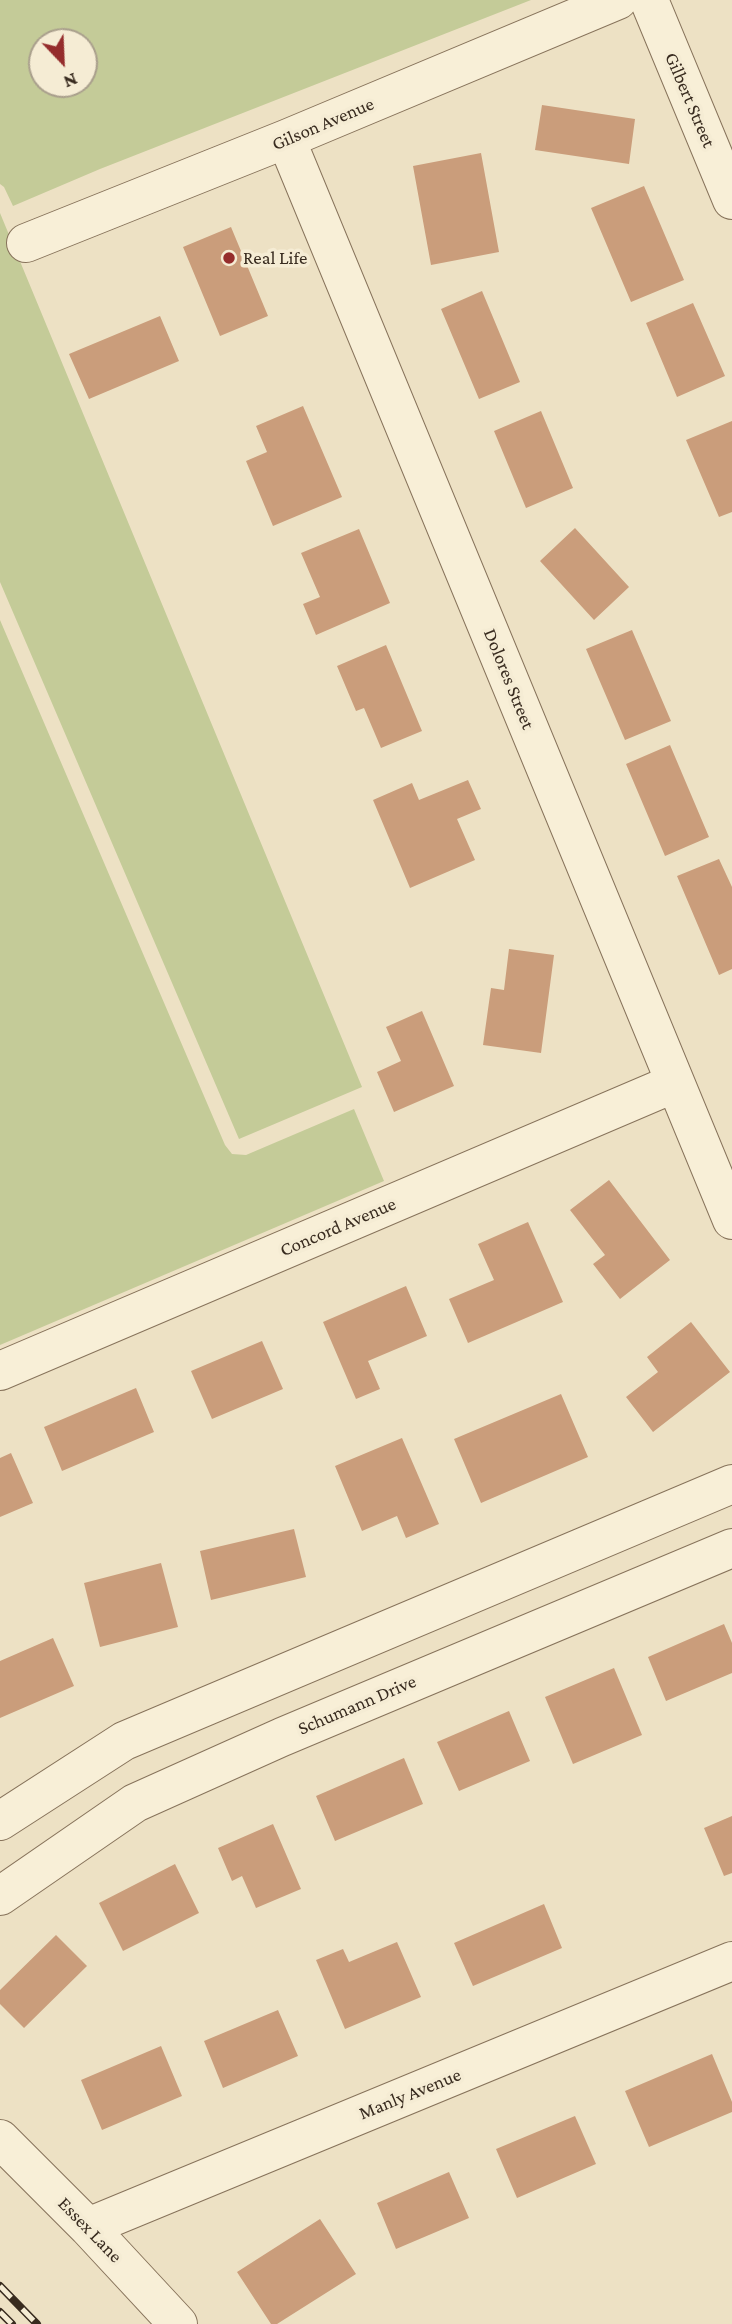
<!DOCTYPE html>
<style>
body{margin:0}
#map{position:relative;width:732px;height:2324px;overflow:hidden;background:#ede1c4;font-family:"Crimson Pro",serif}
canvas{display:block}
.north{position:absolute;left:28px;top:28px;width:70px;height:70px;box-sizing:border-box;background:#f5ecd4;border:2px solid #a99f8c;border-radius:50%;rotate:157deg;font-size:19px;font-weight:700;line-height:28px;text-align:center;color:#382b1f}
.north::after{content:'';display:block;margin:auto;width:24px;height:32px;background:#952d2c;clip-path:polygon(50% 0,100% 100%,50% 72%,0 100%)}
</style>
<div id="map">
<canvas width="732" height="2324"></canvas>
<div class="north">N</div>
</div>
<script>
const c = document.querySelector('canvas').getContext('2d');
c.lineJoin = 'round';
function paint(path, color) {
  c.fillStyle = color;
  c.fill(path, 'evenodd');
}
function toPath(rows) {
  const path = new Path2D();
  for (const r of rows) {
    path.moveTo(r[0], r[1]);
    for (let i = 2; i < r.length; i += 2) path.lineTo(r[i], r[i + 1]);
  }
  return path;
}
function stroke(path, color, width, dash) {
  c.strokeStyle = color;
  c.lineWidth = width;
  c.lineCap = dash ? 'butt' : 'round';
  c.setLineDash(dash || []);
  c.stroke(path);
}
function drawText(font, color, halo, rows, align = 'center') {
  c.font = font + ' "Crimson Pro",serif';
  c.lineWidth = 7;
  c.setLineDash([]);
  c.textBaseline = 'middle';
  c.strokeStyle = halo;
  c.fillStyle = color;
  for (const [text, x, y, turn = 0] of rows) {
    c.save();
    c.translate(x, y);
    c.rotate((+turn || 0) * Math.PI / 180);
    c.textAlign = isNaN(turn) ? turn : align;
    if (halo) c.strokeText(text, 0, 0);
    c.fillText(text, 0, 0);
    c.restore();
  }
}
paint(toPath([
 [0,0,531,0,100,169,13,206,4,187,0,184],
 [84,42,84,84,42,84,42,42],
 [0,213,362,1087,239,1139,0,582],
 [0,620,225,1145,232,1154,246,1155,354,1109,384,1181,0,1345]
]), '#c4cb98');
paint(toPath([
 [542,105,635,119,629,164,535,150],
 [481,153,499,252,431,265,413,166],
 [644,186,684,280,631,302,591,208],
 [231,227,268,316,220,336,183,247],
 [482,291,520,382,479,399,441,309],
 [693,303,725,376,677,397,646,323],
 [160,316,179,361,89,399,69,354],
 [303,406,342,497,273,526,246,461,267,452,256,426],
 [541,411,573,488,526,508,494,431],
 [732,421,732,512,719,517,686,440],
 [575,528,629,587,594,620,540,561],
 [359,529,390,603,316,635,303,604,320,597,301,553],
 [632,630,671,721,625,740,586,649],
 [386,645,422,731,381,748,364,708,356,711,337,666],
 [670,745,709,837,665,856,626,764],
 [468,780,481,809,457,819,475,860,410,888,373,800,412,783,419,800],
 [719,859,732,887,732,969,719,975,677,876],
 [509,949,554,955,541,1053,483,1045,491,988,504,990],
 [422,1011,454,1086,394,1112,377,1072,401,1061,386,1027],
 [609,1180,670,1260,620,1299,593,1264,605,1255,570,1210],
 [528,1222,563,1302,468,1343,449,1299,494,1280,478,1244],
 [406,1286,427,1336,368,1361,380,1389,356,1399,323,1322],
 [691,1322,730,1372,653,1432,626,1397,658,1372,647,1357],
 [262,1341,283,1389,212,1419,191,1371],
 [136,1388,154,1432,62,1471,44,1427],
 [561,1394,588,1457,481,1503,454,1439],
 [402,1438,439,1524,406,1538,397,1516,362,1531,335,1466],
 [11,1453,33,1503,0,1517,0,1458],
 [294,1529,306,1577,211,1600,200,1551],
 [161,1563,178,1627,100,1647,84,1583],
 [724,1624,732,1643,732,1673,666,1701,648,1657],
 [53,1638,74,1686,0,1718,0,1661],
 [614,1668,642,1735,573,1764,545,1697],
 [509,1711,530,1761,459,1791,437,1742],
 [404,1758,423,1804,335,1841,316,1796],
 [732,1816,732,1873,724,1876,704,1828],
 [273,1824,301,1889,256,1908,242,1876,232,1881,218,1848],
 [175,1864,199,1913,123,1951,99,1903],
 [544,1904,562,1948,473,1986,454,1943],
 [56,1935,87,1966,24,2028,0,2004,0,1990],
 [397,1942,421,1997,345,2029,316,1960,343,1949,349,1962],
 [278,2010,298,2056,223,2088,204,2041],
 [161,2046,182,2096,102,2130,81,2080],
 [712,2054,732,2102,732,2112,649,2147,625,2091],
 [575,2116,596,2164,517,2198,496,2149],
 [449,2172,469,2218,396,2249,377,2203],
 [320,2219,356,2274,277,2324,271,2324,237,2272]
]), '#ca9d7b');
const minor = toPath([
 [649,0,732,200],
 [286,139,732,1220],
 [26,243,286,139,618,0],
 [0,1371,675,1083],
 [0,1821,124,1741,732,1484],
 [0,1896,135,1803,282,1737,732,1548],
 [0,2139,88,2227,178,2324],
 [88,2227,732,1961]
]);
stroke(minor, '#87735b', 40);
stroke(minor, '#f8efd7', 38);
const rail = toPath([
 [0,2286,37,2324],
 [0,2312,12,2324]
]);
stroke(rail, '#382b1f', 8);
stroke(rail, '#f5ecd4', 5, [16]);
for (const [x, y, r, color] of [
 [229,258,7,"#952d2c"]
]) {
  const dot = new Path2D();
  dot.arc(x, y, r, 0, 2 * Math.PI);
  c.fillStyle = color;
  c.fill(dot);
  stroke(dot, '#f5ecd4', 2.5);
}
drawText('19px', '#382b1f', '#f5ecd4', [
 ["Gilbert Street",690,100,67],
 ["Gilson Avenue",323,124,-23],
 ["Dolores Street",509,679,68],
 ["Concord Avenue",338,1227,-23],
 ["Schumann Drive",357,1705,-23],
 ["Manly Avenue",410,2094,-22],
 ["Essex Lane",90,2230,46]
]);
drawText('19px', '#382b1f', '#f5ecd4', [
 ["Real Life",243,258]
], 'left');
</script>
